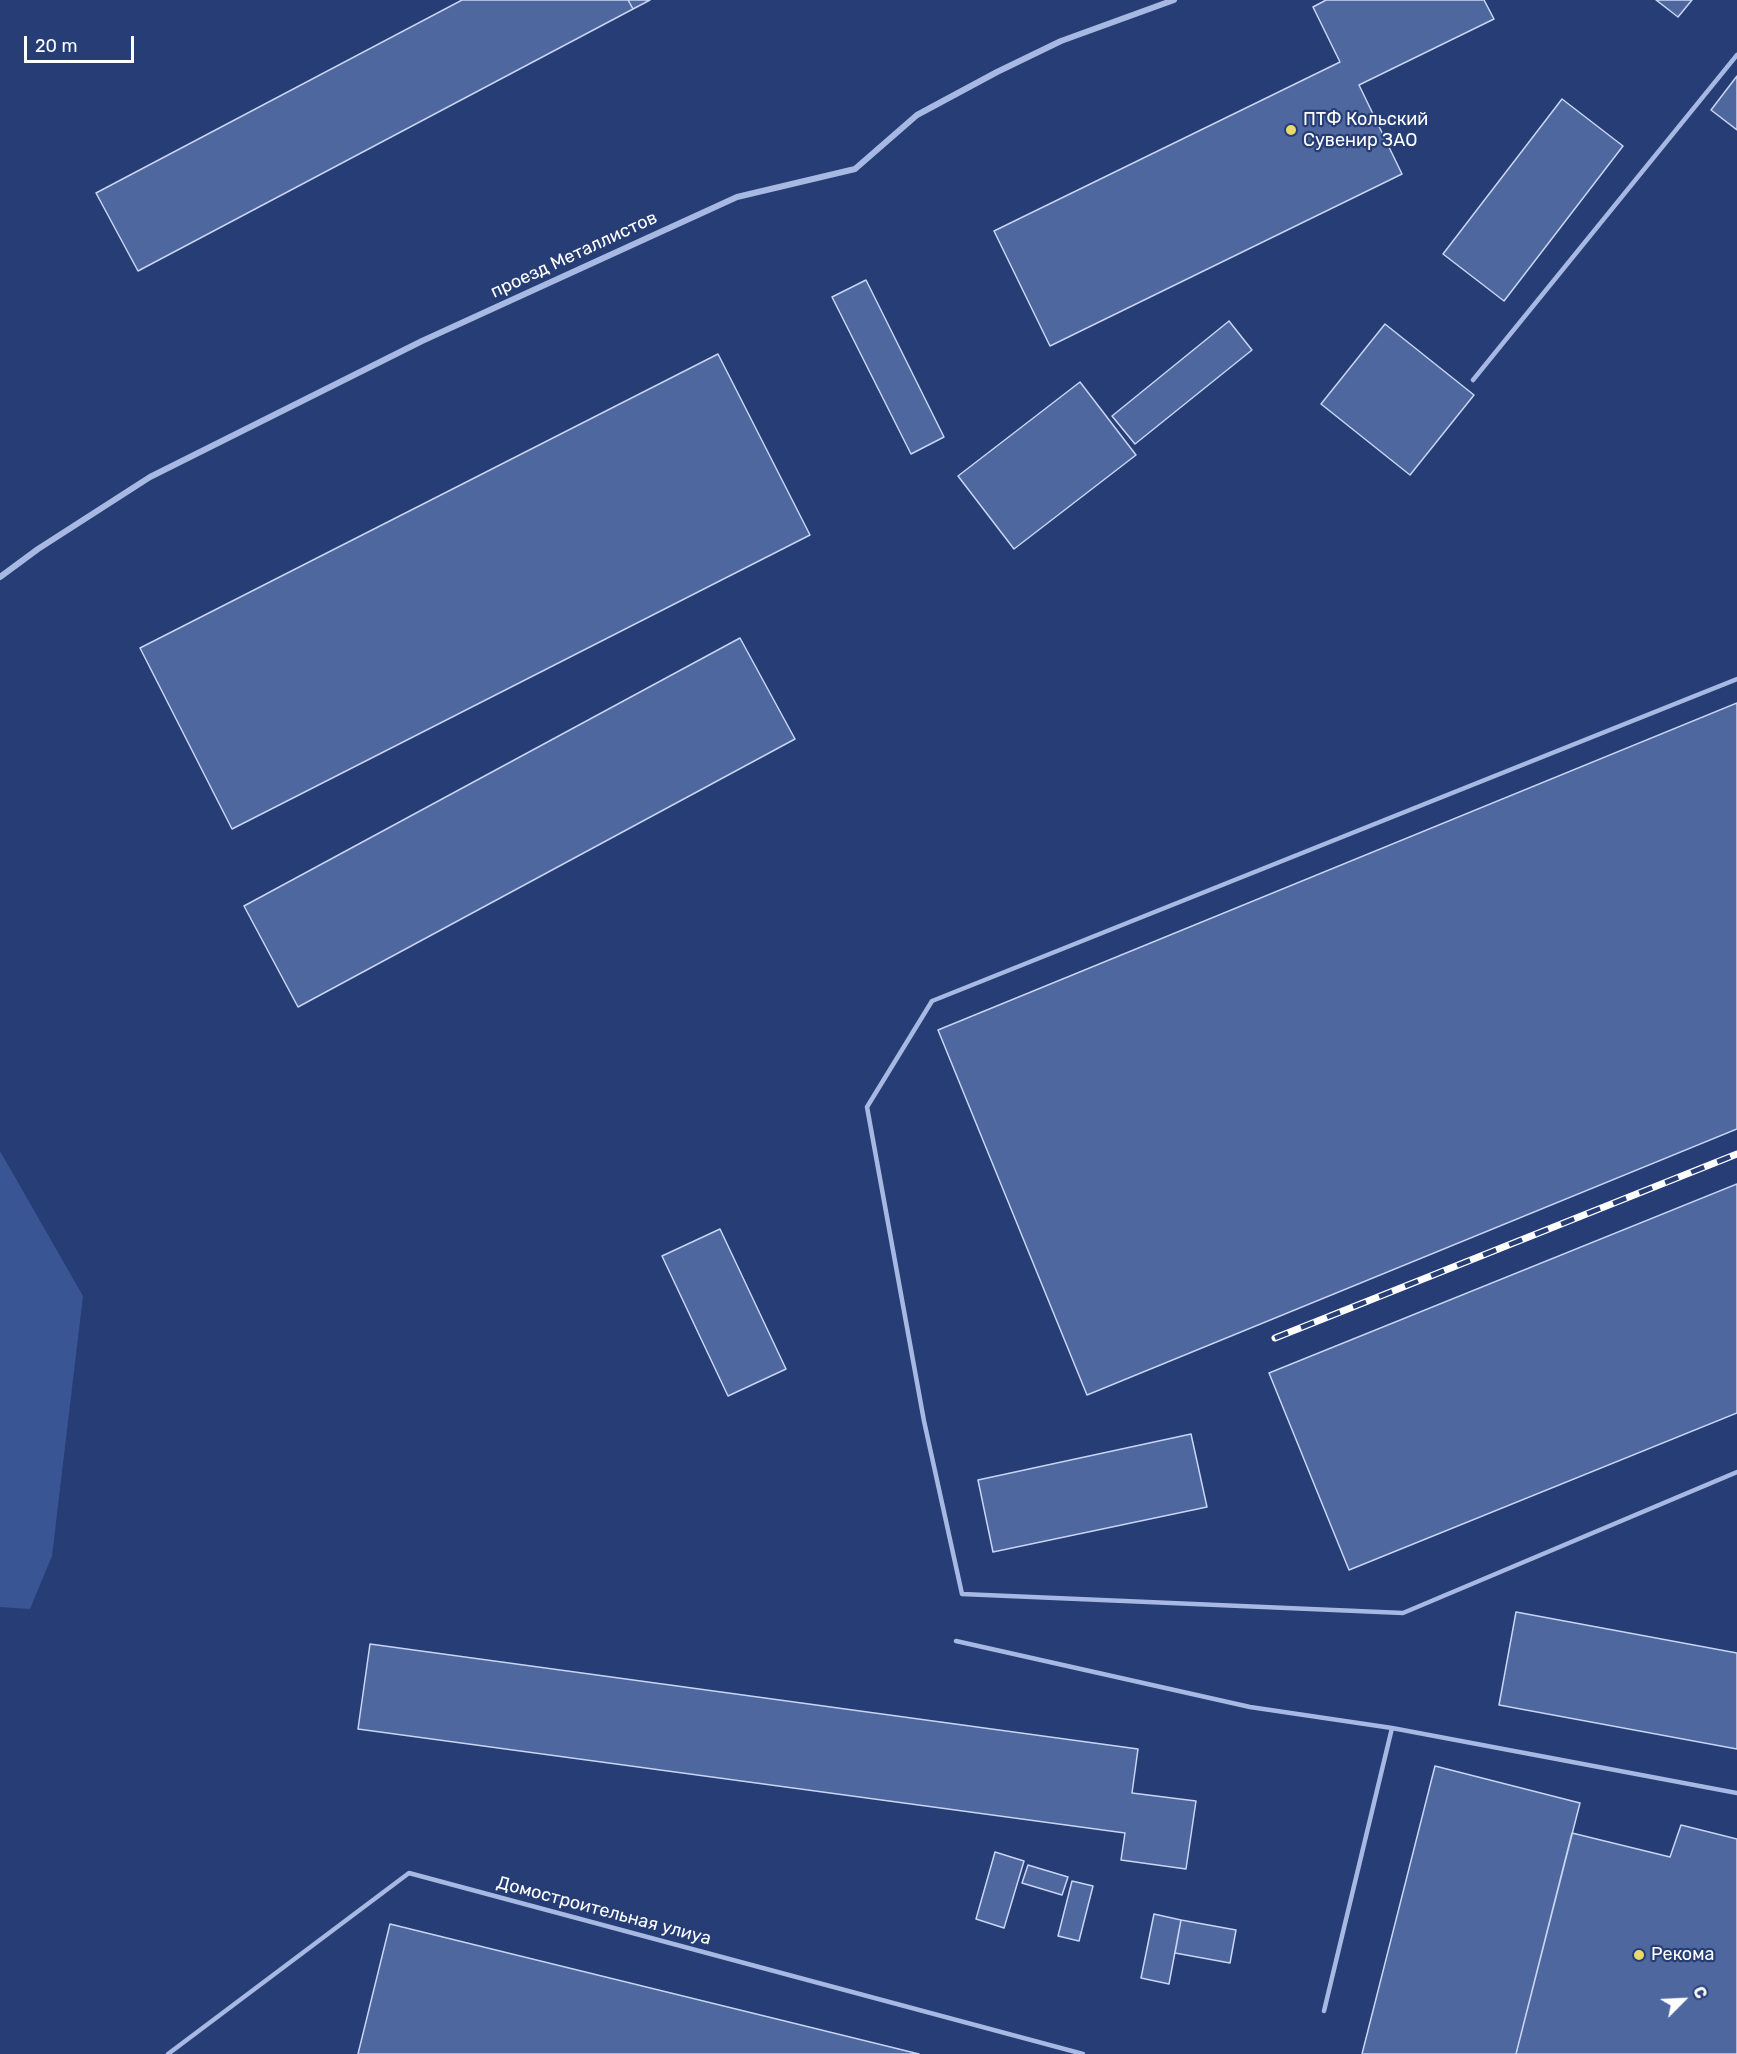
<!DOCTYPE html>
<meta charset="utf-8">
<style>
body{margin:0}
#map{position:relative;width:1737px;height:2054px;overflow:hidden;background:#263d76;font-family:Rubik,sans-serif}
canvas{display:block}
.north{position:absolute;left:1653px;top:1970px;width:60px;height:60px;-webkit-text-stroke:4px #263d76;paint-order:stroke;rotate:66deg;font-size:16px;font-weight:700;line-height:24px;text-align:center;color:#fff}
.north::after{content:'';display:block;margin:auto;width:21px;height:27px;background:#fff;clip-path:polygon(50% 0,100% 100%,50% 72%,0 100%)}
.scale{position:absolute;left:24px;top:36px;width:110px;height:27px;box-sizing:border-box;border:3px solid #fff;border-top:0;padding-left:8px;font-size:18px;line-height:21px;white-space:nowrap;color:#fff;-webkit-text-stroke:4px #263d76;paint-order:stroke}
</style>
<div id="map">
<canvas width="1737" height="2054"></canvas>
<div class="north">С</div>
<div class="scale">20 m</div>
</div>
<script>
const c = document.querySelector('canvas').getContext('2d');
c.lineJoin = 'round';
function paint(path, color) {
  c.fillStyle = color;
  c.fill(path, 'evenodd');
}
function toPath(rows) {
  const path = new Path2D();
  for (const r of rows) {
    path.moveTo(r[0], r[1]);
    for (let i = 2; i < r.length; i += 2) path.lineTo(r[i], r[i + 1]);
  }
  return path;
}
function stroke(path, color, width, dash) {
  c.strokeStyle = color;
  c.lineWidth = width;
  c.lineCap = dash ? 'butt' : 'round';
  c.setLineDash(dash || []);
  c.stroke(path);
}
function drawText(font, color, halo, rows, align = 'center') {
  c.font = font + ' Rubik,sans-serif';
  c.lineWidth = 4.5;
  c.setLineDash([]);
  c.textBaseline = 'middle';
  c.strokeStyle = halo;
  c.fillStyle = color;
  for (const [text, x, y, turn = 0] of rows) {
    c.save();
    c.translate(x, y);
    c.rotate((+turn || 0) * Math.PI / 180);
    c.textAlign = isNaN(turn) ? turn : align;
    if (halo) c.strokeText(text, 0, 0);
    c.fillText(text, 0, 0);
    c.restore();
  }
}
paint(toPath([
 [0,1151,83,1296,52,1556,30,1609,0,1607]
]), '#3a5593');
const building = toPath([
 [462,0,628,0,633,9,138,271,96,193,462,0],
 [628,0,650,0,633,9,628,0],
 [1326,0,1484,0,1494,19,1359,85,1402,174,1050,346,994,231,1340,62,1313,7,1326,0],
 [1656,0,1692,0,1678,17,1656,0],
 [1737,76,1737,130,1711,110,1737,76],
 [1562,99,1623,146,1504,301,1443,254,1562,99],
 [866,280,944,437,911,454,832,297,866,280],
 [1229,321,1252,350,1135,444,1112,416,1229,321],
 [1385,324,1474,395,1410,475,1321,404,1385,324],
 [718,354,810,535,232,829,140,648,718,354],
 [1080,382,1136,455,1014,549,958,476,1080,382],
 [740,638,795,739,298,1007,244,906,740,638],
 [1737,703,1737,1129,1087,1395,938,1030,1737,703],
 [1737,1184,1737,1413,1349,1570,1269,1373,1737,1184],
 [720,1229,786,1369,728,1396,662,1256,720,1229],
 [1191,1434,1207,1507,993,1552,978,1480,1191,1434],
 [1516,1612,1737,1653,1737,1749,1499,1705,1516,1612],
 [370,1644,1138,1749,1132,1793,1196,1801,1186,1869,1121,1860,1125,1833,358,1729,370,1644],
 [1435,1766,1580,1803,1516,2054,1362,2054,1435,1766],
 [1681,1825,1737,1839,1737,2054,1516,2054,1572,1833,1670,1857,1681,1825],
 [995,1852,1024,1861,1004,1928,976,1919,995,1852],
 [1028,1865,1068,1877,1062,1895,1022,1883,1028,1865],
 [1072,1881,1093,1886,1079,1941,1058,1936,1072,1881],
 [1154,1914,1181,1920,1169,1984,1141,1978,1154,1914],
 [1181,1920,1236,1930,1230,1963,1175,1953,1181,1920],
 [390,1924,919,2054,358,2054,390,1924]
]);
paint(building, '#4e679f');
stroke(building, '#c9d5f2', 1.5);
stroke(toPath([
 [1473,380,1737,55],
 [1737,679,932,1001,867,1107,924,1421,962,1594,1403,1613,1737,1472],
 [956,1641,1250,1707,1392,1728,1737,1793],
 [1324,2011,1392,1728],
 [168,2054,409,1873,1083,2054]
]), '#a7b9e2', 4.5);
stroke(toPath([
 [0,577,38,549,150,477,422,341,737,197,855,169,917,115,997,72,1061,41,1174,0]
]), '#a7b9e2', 6);
const rail = toPath([
 [1275,1338,1737,1154]
]);
stroke(rail, '#fff', 7);
stroke(rail, '#263d76', 4.5, [14]);
for (const [x, y, r, color] of [
 [1291,130,6,"#ead96c"],
 [1639,1955,6,"#ead96c"]
]) {
  const dot = new Path2D();
  dot.arc(x, y, r, 0, 2 * Math.PI);
  c.fillStyle = color;
  c.fill(dot);
  stroke(dot, '#263d76', 2);
}
drawText('18px', '#fff', '#263d76', [
 ["ПТФ Кольский",1303,120],
 ["Сувенир ЗАО",1303,141],
 ["Рекома",1651,1955]
], 'left');
drawText('18px', '#fff', '#263d76', [
 ["проезд Металлистов",574,255,-25],
 ["Домостроительная улиуа",604,1911,15]
]);
</script>
